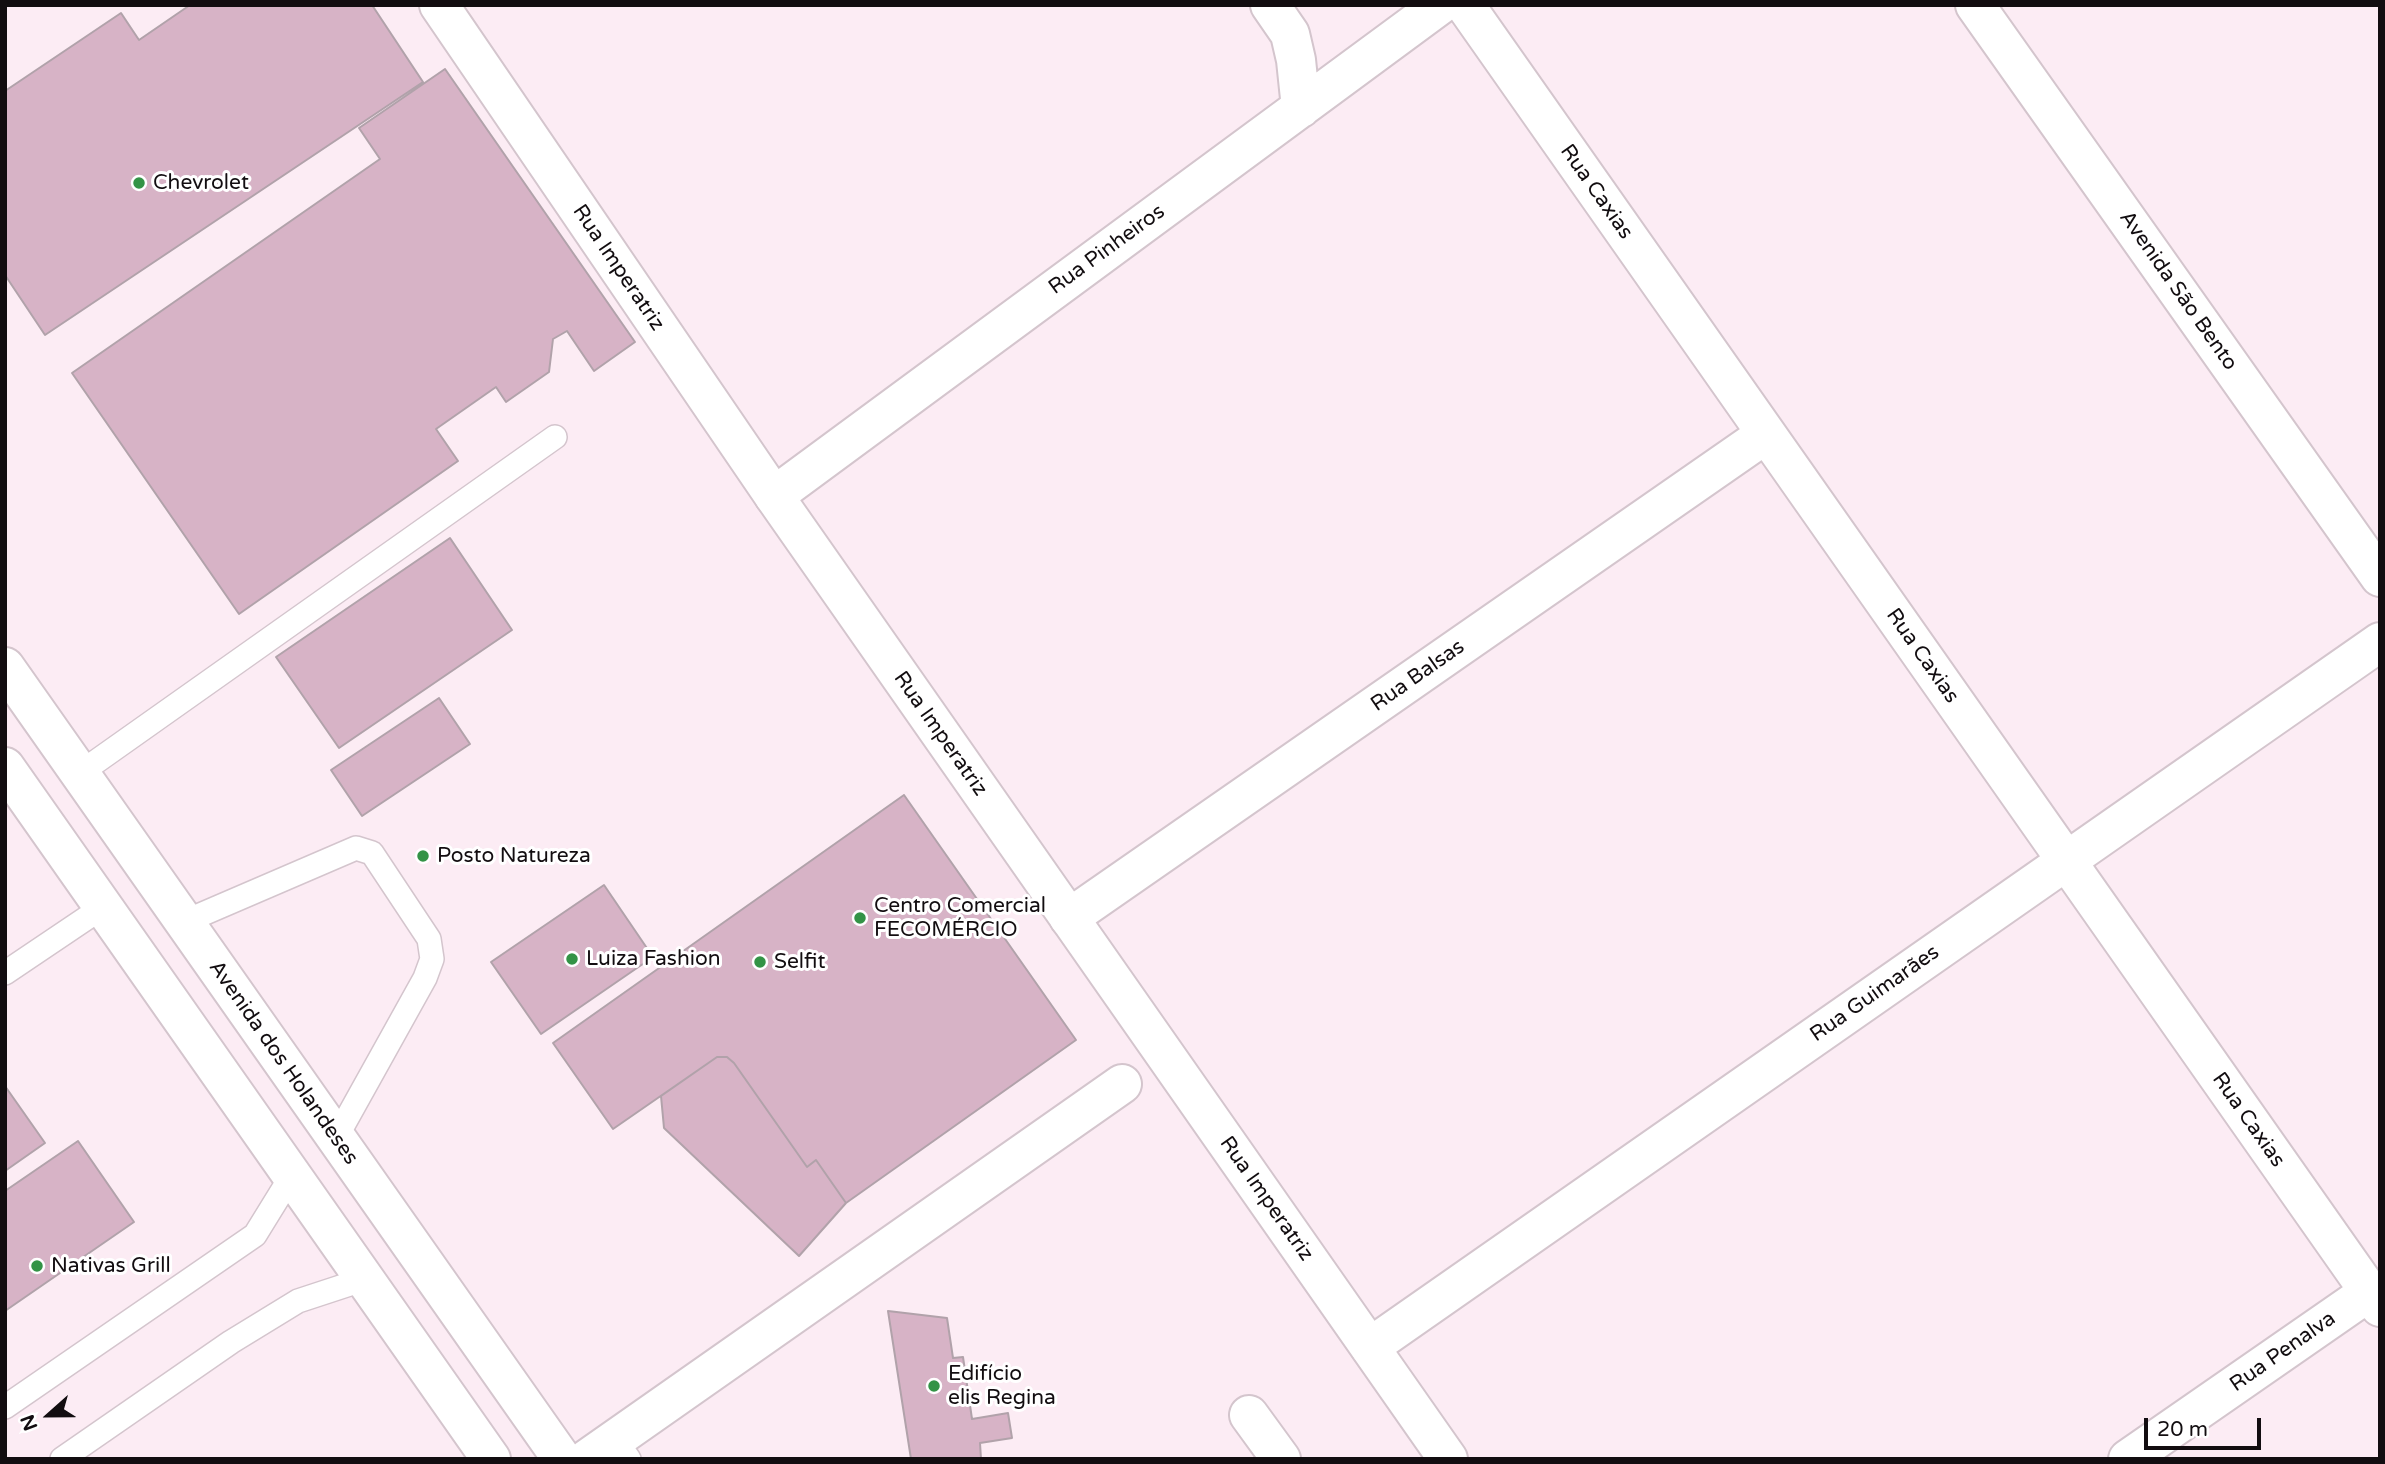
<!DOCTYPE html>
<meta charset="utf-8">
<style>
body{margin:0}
#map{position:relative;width:2385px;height:1464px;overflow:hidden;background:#fcecf4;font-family:"Varela Round",sans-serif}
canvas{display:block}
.frame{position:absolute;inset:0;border:7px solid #120d10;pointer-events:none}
.north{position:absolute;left:14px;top:1380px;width:70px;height:70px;-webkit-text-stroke:5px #fff;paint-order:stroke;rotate:249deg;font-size:19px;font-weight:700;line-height:28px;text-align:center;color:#120d10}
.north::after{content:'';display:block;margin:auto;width:24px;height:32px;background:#120d10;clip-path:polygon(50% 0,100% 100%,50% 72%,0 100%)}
.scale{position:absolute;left:2144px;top:1418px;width:117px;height:32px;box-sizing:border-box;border:4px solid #120d10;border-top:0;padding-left:9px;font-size:21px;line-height:24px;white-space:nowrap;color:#120d10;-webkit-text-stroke:5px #fff;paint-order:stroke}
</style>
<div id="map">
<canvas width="2385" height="1464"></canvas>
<div class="frame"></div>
<div class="north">N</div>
<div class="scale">20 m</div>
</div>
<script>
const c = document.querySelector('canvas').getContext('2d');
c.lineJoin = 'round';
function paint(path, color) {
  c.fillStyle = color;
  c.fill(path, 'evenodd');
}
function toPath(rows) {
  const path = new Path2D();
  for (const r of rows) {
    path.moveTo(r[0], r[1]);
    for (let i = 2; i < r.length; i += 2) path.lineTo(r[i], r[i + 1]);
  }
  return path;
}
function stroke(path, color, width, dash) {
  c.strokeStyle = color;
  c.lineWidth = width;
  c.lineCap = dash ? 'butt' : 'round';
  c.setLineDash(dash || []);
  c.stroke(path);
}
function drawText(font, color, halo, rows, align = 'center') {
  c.font = font + ' "Varela Round",sans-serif';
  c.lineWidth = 6;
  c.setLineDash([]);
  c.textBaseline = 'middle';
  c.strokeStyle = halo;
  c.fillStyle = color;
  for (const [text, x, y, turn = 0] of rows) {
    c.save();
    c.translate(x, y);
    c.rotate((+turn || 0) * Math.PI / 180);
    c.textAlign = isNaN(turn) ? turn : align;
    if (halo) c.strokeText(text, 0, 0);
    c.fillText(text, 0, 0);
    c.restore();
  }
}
const building = toPath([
 [190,5,372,5,423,82,45,335,5,275,5,91,121,13,139,40,190,5],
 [445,69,635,342,594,371,567,331,553,339,549,372,506,402,496,387,436,429,458,461,239,614,72,373,380,159,359,128,445,69],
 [450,538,512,630,339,748,276,657,450,538],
 [439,698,470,744,362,816,331,770,439,698],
 [904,795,1076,1040,846,1203,816,1160,807,1167,734,1063,727,1057,717,1057,613,1129,553,1043,904,795],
 [604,885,653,957,541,1034,491,962,604,885],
 [717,1057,727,1057,734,1063,807,1167,816,1160,846,1203,799,1256,664,1128,661,1096,717,1057],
 [5,1086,45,1143,5,1171,5,1086],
 [78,1141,134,1222,5,1311,5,1191,78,1141],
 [888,1311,947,1318,953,1358,963,1357,972,1419,1008,1413,1012,1438,980,1443,981,1459,911,1459,888,1311]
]);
paint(building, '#d7b3c6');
stroke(building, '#b1a2aa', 2);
const lane = toPath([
 [80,773,555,437],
 [184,922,356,848,372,853,429,939,432,959,425,978,336,1138],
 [5,973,103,907],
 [5,1407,255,1235,292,1175],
 [615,1439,629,1459],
 [62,1459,231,1342,298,1301,365,1279]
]);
const street = toPath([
 [1270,5,1290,34,1296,60,1301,108],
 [1465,5,2380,1307],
 [1975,5,2380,577],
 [774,496,1440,5],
 [1069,918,1766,434],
 [1370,1347,2380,642],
 [1249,1415,1281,1459],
 [587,1459,1122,1084],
 [2128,1459,2369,1292]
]);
const secondary = toPath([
 [439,5,774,496,1448,1459]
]);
const primary = toPath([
 [5,667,562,1459],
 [5,767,491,1459]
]);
stroke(lane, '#d4c5cd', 26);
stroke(street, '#d4c5cd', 42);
stroke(secondary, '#d4c5cd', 42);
stroke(primary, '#d4c5cd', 42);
stroke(lane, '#fff', 23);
stroke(street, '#fff', 38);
stroke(secondary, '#fff', 38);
stroke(primary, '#fff', 38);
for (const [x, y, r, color] of [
 [139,183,7,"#339346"],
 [423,856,7,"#339346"],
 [860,918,7,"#339346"],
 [572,959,7,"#339346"],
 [760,962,7,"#339346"],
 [37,1266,7,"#339346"],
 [934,1386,7,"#339346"]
]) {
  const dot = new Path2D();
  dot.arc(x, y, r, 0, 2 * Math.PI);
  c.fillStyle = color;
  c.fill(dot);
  stroke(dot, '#fff', 2.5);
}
drawText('21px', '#120d10', '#fff', [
 ["Chevrolet",153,183],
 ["Posto Natureza",437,856],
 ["Centro Comercial",874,906],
 ["FECOMÉRCIO",874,930],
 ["Luiza Fashion",586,959],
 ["Selfit",774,962],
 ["Nativas Grill",51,1266],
 ["Edifício",948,1374],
 ["elis Regina",948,1398]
], 'left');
drawText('21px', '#120d10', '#fff', [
 ["Rua Caxias",1596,192,55],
 ["Rua Pinheiros",1107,250,-36],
 ["Rua Imperatriz",618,268,56],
 ["Avenida São Bento",2178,291,55],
 ["Rua Caxias",1922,656,55],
 ["Rua Balsas",1418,676,-35],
 ["Rua Imperatriz",940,734,55],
 ["Rua Guimarães",1875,994,-35],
 ["Avenida dos Holandeses",283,1063,55],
 ["Rua Caxias",2248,1120,55],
 ["Rua Imperatriz",1266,1199,55],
 ["Rua Penalva",2283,1352,-35]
]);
</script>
